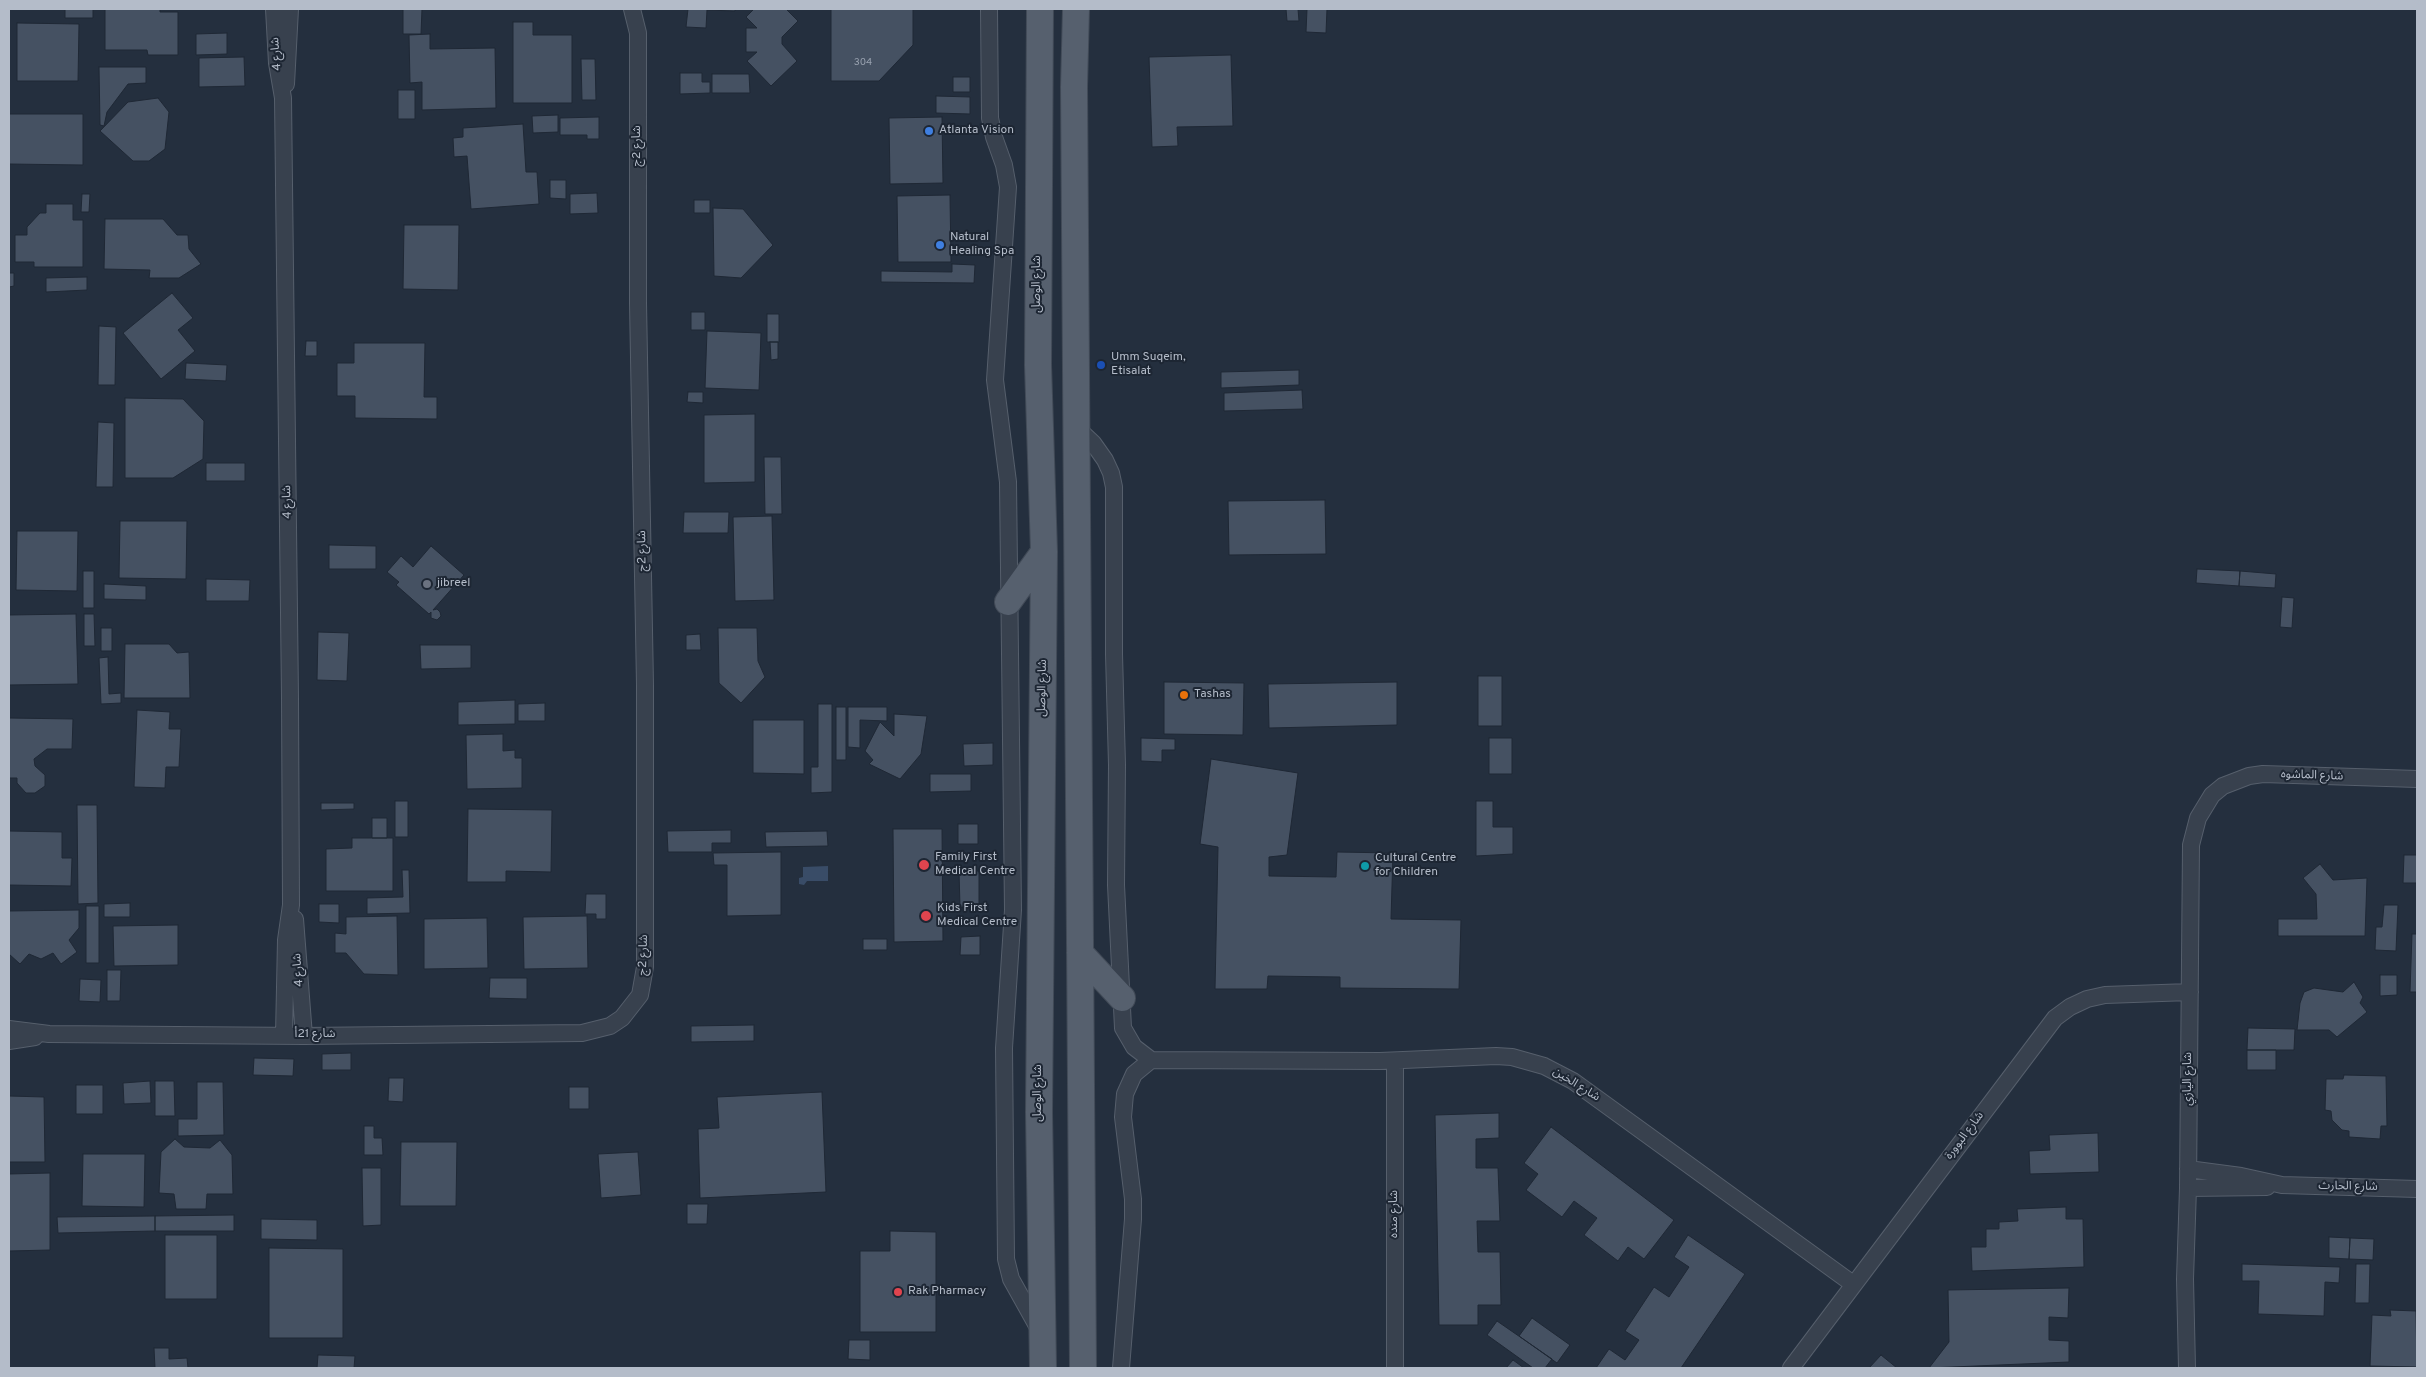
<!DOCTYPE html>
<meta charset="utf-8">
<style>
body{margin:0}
#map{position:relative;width:2426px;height:1377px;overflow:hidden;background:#242f3e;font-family:Overpass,sans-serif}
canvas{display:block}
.frame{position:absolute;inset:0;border:10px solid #b4bcc9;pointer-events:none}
</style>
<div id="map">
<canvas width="2426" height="1377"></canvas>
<div class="frame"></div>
</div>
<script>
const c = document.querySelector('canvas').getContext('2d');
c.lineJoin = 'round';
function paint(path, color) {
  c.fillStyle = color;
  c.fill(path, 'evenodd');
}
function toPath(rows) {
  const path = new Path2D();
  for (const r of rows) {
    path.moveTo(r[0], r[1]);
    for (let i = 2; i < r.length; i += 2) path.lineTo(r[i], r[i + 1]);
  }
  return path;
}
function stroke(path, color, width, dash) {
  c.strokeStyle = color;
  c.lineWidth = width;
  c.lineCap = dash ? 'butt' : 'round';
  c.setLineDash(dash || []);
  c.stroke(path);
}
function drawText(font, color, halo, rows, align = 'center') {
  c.font = font + ' Overpass,"Noto Sans Arabic",sans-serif';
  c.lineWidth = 4;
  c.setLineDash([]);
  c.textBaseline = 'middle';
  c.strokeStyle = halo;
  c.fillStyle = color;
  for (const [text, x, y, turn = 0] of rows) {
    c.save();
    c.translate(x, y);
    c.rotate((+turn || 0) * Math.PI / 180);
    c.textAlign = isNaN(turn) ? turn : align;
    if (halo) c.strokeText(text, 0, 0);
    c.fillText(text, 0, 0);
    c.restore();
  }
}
paint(toPath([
 [828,866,828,881,807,881,804,885,799,884,799,878,803,877,803,867]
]), '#394c67');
const building = toPath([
 [65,9,93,9,93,18,65,18,65,9],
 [105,9,160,9,160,12,178,12,178,55,148,55,147,50,105,50,105,9],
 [403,9,422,9,421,34,403,34,403,9],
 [688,9,735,9,735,11,707,10,706,28,686,27,688,9],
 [754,9,786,9,798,21,782,37,782,44,797,61,771,86,747,61,757,52,746,52,746,28,757,28,746,17,754,9],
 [831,9,913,9,913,45,879,81,831,81,831,9],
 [1286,9,1298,9,1299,21,1287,21,1286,9],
 [1307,9,1327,9,1326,33,1306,32,1307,9],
 [513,22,533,22,533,35,572,35,572,103,513,103,513,22],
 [17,23,79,24,78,81,17,81,17,23],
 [227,33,227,54,196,55,196,34,227,33],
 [430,34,430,49,495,48,496,108,422,110,422,82,410,83,409,35,430,34],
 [1231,55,1233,126,1177,127,1178,146,1152,147,1149,57,1231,55],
 [244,57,245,86,199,87,199,58,244,57],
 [581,59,595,59,596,100,582,100,581,59],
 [99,67,146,67,146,83,128,84,107,112,104,126,100,125,99,67],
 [680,73,702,73,702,82,710,82,710,93,680,94,680,73],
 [712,74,749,74,750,93,712,93,712,74],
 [953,77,970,77,970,92,953,92,953,77],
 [398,90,415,90,415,119,398,119,398,90],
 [936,96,970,97,970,114,936,113,936,96],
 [158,98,169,112,165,149,149,161,133,161,100,131,128,102,158,98],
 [9,114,83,114,83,165,9,164,9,114],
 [558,115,558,132,533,133,532,116,558,115],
 [599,117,599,139,587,139,587,135,560,135,560,118,599,117],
 [942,117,943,183,890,184,889,118,942,117],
 [523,124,526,172,537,172,539,204,471,209,467,156,454,157,453,138,463,137,463,128,523,124],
 [550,180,566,180,566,199,550,198,550,180],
 [597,193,598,213,570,214,570,194,597,193],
 [82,194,90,194,89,212,81,212,82,194],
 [950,195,951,262,898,262,897,196,950,195],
 [694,200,710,200,710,213,694,213,694,200],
 [46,204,73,204,73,220,83,220,83,267,34,267,34,262,15,262,15,235,27,235,27,227,40,213,46,213,46,204],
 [713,208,743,209,773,245,741,278,714,276,713,208],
 [105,219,163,219,177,235,188,235,189,249,201,264,179,278,149,278,150,270,104,269,105,219],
 [404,225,459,225,458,290,403,289,404,225],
 [952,264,975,265,974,283,881,282,881,271,952,272,952,264],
 [9,273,14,273,14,286,9,287,9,273],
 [87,277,87,290,46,292,46,278,87,277],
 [172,293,193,318,178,330,195,351,161,379,123,333,172,293],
 [691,312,705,312,705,330,691,330,691,312],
 [767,314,779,314,779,342,767,342,767,314],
 [99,326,116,327,115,385,98,385,99,326],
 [707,331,761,333,759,390,705,388,707,331],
 [306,341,317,341,317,356,305,356,306,341],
 [770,342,778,342,778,359,771,360,770,342],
 [354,343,425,343,424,397,437,397,437,419,355,418,355,396,337,396,337,363,354,363,354,343],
 [186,363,227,365,226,381,185,379,186,363],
 [1299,370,1299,385,1221,388,1221,372,1299,370],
 [1302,390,1303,409,1224,411,1224,393,1302,390],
 [688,392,703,392,703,403,687,402,688,392],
 [125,398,183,399,204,421,203,459,173,478,125,478,125,398],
 [755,414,755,482,704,483,704,415,755,414],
 [98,422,114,423,113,487,96,487,98,422],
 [764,457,781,457,782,514,765,514,764,457],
 [206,463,245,463,245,481,206,481,206,463],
 [1325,500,1326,554,1229,555,1228,501,1325,500],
 [684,512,729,512,728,533,683,533,684,512],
 [772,516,774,600,735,601,733,517,772,516],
 [120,521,187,521,186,579,119,578,120,521],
 [17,531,78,531,77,591,16,590,17,531],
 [329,545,376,546,376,569,329,569,329,545],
 [431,546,464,575,433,610,437,609,440,612,441,616,437,620,431,618,431,612,429,614,396,585,399,582,387,572,401,556,413,567,431,546],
 [2197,569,2240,571,2239,586,2196,583,2197,569],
 [83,571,94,571,94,608,83,608,83,571],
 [2240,571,2276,574,2275,588,2239,586,2240,571],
 [206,579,250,580,249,601,206,601,206,579],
 [104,584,146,586,146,600,104,599,104,584],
 [2282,597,2294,598,2292,628,2280,627,2282,597],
 [76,614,78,684,9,685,9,615,76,614],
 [84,614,94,614,95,646,84,646,84,614],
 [101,628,112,628,112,651,101,651,101,628],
 [718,628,757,628,758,661,765,677,741,703,719,683,718,628],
 [318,632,349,633,347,681,317,680,318,632],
 [700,634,701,650,686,650,686,635,700,634],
 [125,644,169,644,177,653,189,652,190,698,124,698,125,644],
 [420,645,471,645,471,668,421,669,420,645],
 [108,657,109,694,121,693,121,703,101,704,99,658,108,657],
 [1478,676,1502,676,1502,726,1478,726,1478,676],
 [1164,682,1244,683,1243,735,1164,734,1164,682],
 [1397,682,1397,725,1269,728,1268,684,1397,682],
 [515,700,515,724,458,725,458,702,515,700],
 [545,703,545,721,518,721,518,704,545,703],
 [818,704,832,704,832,792,811,793,811,767,818,767,818,704],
 [836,707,846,707,846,760,836,760,836,707],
 [848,707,887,707,887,721,860,720,860,748,848,747,848,707],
 [137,710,170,712,169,729,181,729,179,767,166,767,165,788,134,787,137,710],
 [894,714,927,716,921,754,900,779,869,764,873,760,865,751,880,722,894,736,894,714],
 [9,718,73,719,72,749,47,749,34,759,35,766,45,775,45,786,35,793,26,793,17,783,17,778,9,778,9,718],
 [753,720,804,720,804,774,753,773,753,720],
 [503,734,503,751,515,750,515,758,522,758,522,788,467,789,466,735,503,734],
 [1141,738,1175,739,1175,750,1162,750,1162,762,1141,761,1141,738],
 [1489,738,1512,738,1512,774,1489,774,1489,738],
 [993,743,993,765,964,766,963,744,993,743],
 [1211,759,1298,773,1287,855,1269,857,1269,876,1336,877,1337,852,1393,853,1391,919,1461,920,1459,989,1340,988,1340,977,1268,976,1267,989,1215,989,1218,847,1200,844,1211,759],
 [930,774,971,774,971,791,930,792,930,774],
 [395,801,408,801,408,837,395,837,395,801],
 [1476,801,1493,801,1493,827,1513,827,1513,854,1476,856,1476,801],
 [321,803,354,803,354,809,321,810,321,803],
 [77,805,97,805,98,903,78,904,77,805],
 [468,809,552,810,551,872,506,871,506,882,467,882,468,809],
 [372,818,387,818,387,838,372,838,372,818],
 [958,824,978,824,978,844,958,844,958,824],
 [893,829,942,829,943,941,894,942,893,829],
 [731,830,731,843,712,843,712,852,668,852,667,831,731,830],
 [9,831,62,832,62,858,72,858,71,886,9,885,9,831],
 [827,831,828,846,766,847,765,832,827,831],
 [352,838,393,838,393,891,326,891,326,849,352,848,352,838],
 [781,852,781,915,727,916,727,865,714,865,713,853,781,852],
 [2404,855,2417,855,2417,883,2403,883,2404,855],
 [2320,864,2333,880,2367,878,2365,936,2278,936,2278,919,2317,919,2316,894,2303,878,2320,864],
 [402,870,409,870,410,913,367,914,367,898,403,897,402,870],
 [959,871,979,871,979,907,960,907,959,871],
 [586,894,606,894,606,919,596,919,596,914,585,914,586,894],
 [130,903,130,917,104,917,104,904,130,903],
 [319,904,339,904,339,923,319,922,319,904],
 [2384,905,2398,905,2396,951,2375,950,2376,927,2382,927,2384,905],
 [86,906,99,906,99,963,86,963,86,906],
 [79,910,79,928,69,940,77,952,61,964,53,953,41,959,29,954,20,964,9,954,9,911,79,910],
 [397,916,398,975,364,974,346,953,335,953,335,933,346,934,346,917,397,916],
 [587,916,588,968,524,969,523,917,587,916],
 [487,918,488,968,424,969,424,919,487,918],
 [178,925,178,965,114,966,113,926,178,925],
 [2412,934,2417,934,2417,992,2410,992,2412,934],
 [980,936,980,955,960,955,961,937,980,936],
 [863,939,887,939,887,950,863,950,863,939],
 [107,970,121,970,120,1001,107,1001,107,970],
 [2380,975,2397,975,2397,995,2380,996,2380,975],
 [490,978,527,978,527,999,489,998,490,978],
 [80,979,101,980,100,1002,79,1001,80,979],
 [2354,982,2363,997,2360,1003,2367,1012,2337,1037,2329,1030,2297,1030,2300,1003,2304,992,2314,988,2343,992,2354,982],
 [754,1025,754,1041,691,1042,691,1026,754,1025],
 [2248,1028,2295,1029,2294,1050,2247,1050,2248,1028],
 [2247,1050,2276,1050,2276,1070,2247,1070,2247,1050],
 [351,1053,351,1070,322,1070,322,1054,351,1053],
 [254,1058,294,1059,293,1076,253,1075,254,1058],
 [2344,1075,2386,1076,2387,1126,2381,1126,2380,1139,2349,1137,2349,1131,2342,1130,2332,1120,2331,1111,2325,1110,2326,1079,2343,1079,2344,1075],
 [389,1078,404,1078,403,1102,388,1101,389,1078],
 [150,1081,151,1103,124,1104,123,1083,150,1081],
 [155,1081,174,1081,175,1116,155,1116,155,1081],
 [197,1082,223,1082,224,1135,178,1136,178,1119,197,1119,197,1082],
 [76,1085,103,1085,103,1114,76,1114,76,1085],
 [569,1087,589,1087,589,1109,569,1109,569,1087],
 [822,1092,826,1192,700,1198,698,1129,719,1128,717,1097,822,1092],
 [9,1096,44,1097,45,1162,9,1162,9,1096],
 [1499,1113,1499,1138,1476,1139,1476,1168,1498,1168,1500,1221,1477,1221,1478,1252,1500,1252,1501,1305,1478,1305,1478,1325,1439,1325,1435,1115,1499,1113],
 [364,1126,374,1126,374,1138,382,1138,383,1155,364,1155,364,1126],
 [1551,1127,1674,1220,1644,1259,1628,1247,1618,1261,1584,1235,1597,1218,1574,1201,1562,1217,1526,1190,1538,1174,1524,1163,1551,1127],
 [2098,1133,2099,1172,2030,1174,2029,1151,2050,1150,2049,1135,2098,1133],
 [175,1139,184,1147,210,1148,220,1140,232,1155,233,1194,207,1194,206,1209,176,1209,174,1194,159,1193,161,1152,175,1139],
 [401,1142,457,1142,456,1206,400,1206,401,1142],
 [638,1152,641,1195,601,1198,598,1154,638,1152],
 [83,1154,145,1154,144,1207,82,1206,83,1154],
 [362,1168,381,1168,381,1225,363,1226,362,1168],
 [50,1173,50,1250,9,1251,9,1174,50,1173],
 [687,1204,708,1204,707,1224,687,1224,687,1204],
 [2066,1207,2066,1219,2083,1219,2084,1267,1972,1271,1971,1247,1986,1247,1986,1229,1999,1229,1999,1222,2018,1221,2017,1209,2066,1207],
 [234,1215,234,1231,155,1231,155,1216,234,1215],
 [155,1216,155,1231,58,1233,57,1217,155,1216],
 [261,1219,317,1220,317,1240,261,1239,261,1219],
 [890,1231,936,1232,936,1332,860,1332,860,1251,890,1251,890,1231],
 [165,1235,217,1235,217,1299,165,1299,165,1235],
 [1688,1235,1745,1274,1681,1368,1596,1368,1609,1349,1625,1360,1639,1340,1625,1331,1654,1287,1669,1297,1689,1267,1674,1257,1688,1235],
 [2329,1237,2350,1238,2349,1259,2329,1258,2329,1237],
 [2350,1238,2374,1239,2373,1260,2349,1259,2350,1238],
 [269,1248,343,1249,343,1338,269,1338,269,1248],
 [2242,1264,2340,1267,2339,1283,2325,1282,2324,1316,2258,1314,2259,1281,2242,1281,2242,1264],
 [2356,1264,2370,1264,2369,1303,2355,1303,2356,1264],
 [2069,1288,2068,1318,2049,1317,2049,1340,2069,1341,2069,1362,1929,1368,1949,1342,1948,1290,2069,1288],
 [2390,1310,2416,1311,2417,1367,2370,1366,2372,1315,2391,1316,2390,1310],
 [1532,1318,1570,1345,1557,1363,1519,1336,1532,1318],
 [1497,1321,1552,1359,1545,1368,1533,1368,1487,1335,1497,1321],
 [849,1340,870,1340,870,1360,848,1359,849,1340],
 [154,1348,169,1348,169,1359,187,1358,188,1368,155,1368,154,1348],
 [318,1355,355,1356,354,1368,317,1368,318,1355],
 [1881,1355,1897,1368,1869,1368,1881,1355],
 [1513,1360,1524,1368,1506,1368,1513,1360]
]);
paint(building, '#455162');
stroke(building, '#1f2835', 1);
const minor = toPath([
 [274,9,277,63,283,98,290,698,291,905,286,940,284,1035],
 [989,9,990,118,994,137,1004,165,1008,187,995,380,1008,482,1013,910,1004,1048,1006,1259,1011,1279,1040,1331],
 [286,84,290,9],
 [1077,428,1093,443,1105,460,1111,473,1114,487,1114,654,1117,765,1116,885,1123,1028,1134,1047,1151,1060],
 [295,919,304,1036],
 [9,1029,49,1034,304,1036,582,1033,610,1026,622,1018,640,995,645,967,645,685,638,303,638,33,632,9],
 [9,1041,35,1037],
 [1151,1060,1380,1061,1496,1056,1512,1057,1544,1066,1573,1081,1853,1284],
 [1395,1061,1395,1368],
 [2188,1169,2241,1176,2282,1185,2417,1189],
 [2188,1188,2267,1187],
 [1121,1368,1133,1219,1133,1199,1123,1117,1125,1094,1134,1074,1151,1060],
 [1791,1368,2055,1018,2070,1007,2087,999,2105,995,2190,992],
 [2187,1368,2185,1279,2188,1188,2191,845,2198,818,2212,795,2223,786,2249,776,2263,774,2417,779]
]);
const primary = toPath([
 [1040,9,1038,365,1044,552,1039,1112,1043,1368],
 [1076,9,1074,87,1083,1368],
 [1008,602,1044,552],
 [1080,953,1122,998]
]);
stroke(minor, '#565f6c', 18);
stroke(primary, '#414a57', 28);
stroke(minor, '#38414e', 16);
stroke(primary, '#56606e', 26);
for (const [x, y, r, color] of [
 [929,131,5,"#3f7fe0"],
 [940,245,5,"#3f7fe0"],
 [1101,365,5,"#1a4fb4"],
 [427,584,5,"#6b7280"],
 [1184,695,5,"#e8710a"],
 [924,865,6,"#e0444e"],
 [1365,866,5,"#0f9aa8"],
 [926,916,6,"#e0444e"],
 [898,1292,5,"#e0444e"]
]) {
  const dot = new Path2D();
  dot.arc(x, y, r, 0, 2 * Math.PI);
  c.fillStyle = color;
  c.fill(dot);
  stroke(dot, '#1d2633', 2);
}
drawText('10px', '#98a1af', null, [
 ["304",863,63]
]);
drawText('12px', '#b4bcc9', '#1d2633', [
 ["شارع 4",277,54,-94],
 ["شارع 2ج",638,146,-90],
 ["شارع الوصل",1038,284,-90],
 ["شارع 4",288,502,-91],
 ["شارع 2ج",643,551,-91],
 ["شارع الوصل",1043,688,-89],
 ["شارع الماشوه",2312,776,2],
 ["شارع 2ج",644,955,-88],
 ["شارع 4",299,970,-94],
 ["شارع 21أ",315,1035],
 ["شارع اليازي",2189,1079,-90],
 ["شارع الخين",1576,1085,32],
 ["شارع الوصل",1039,1093,-90],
 ["شارع البوورة",1965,1136,-53],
 ["شارع الحارث",2348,1187,1],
 ["شارع منده",1395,1214,-90]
]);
drawText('12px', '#b4bcc9', '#1d2633', [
 ["Atlanta Vision",939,131],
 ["Natural",950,238],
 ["Healing Spa",950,252],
 ["Umm Suqeim,",1111,358],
 ["Etisalat",1111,372],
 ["jibreel",437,584],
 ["Tashas",1194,695],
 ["Family First",935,858],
 ["Medical Centre",935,872],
 ["Cultural Centre",1375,859],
 ["for Children",1375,873],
 ["Kids First",937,909],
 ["Medical Centre",937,923],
 ["Rak Pharmacy",908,1292]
], 'left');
</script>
